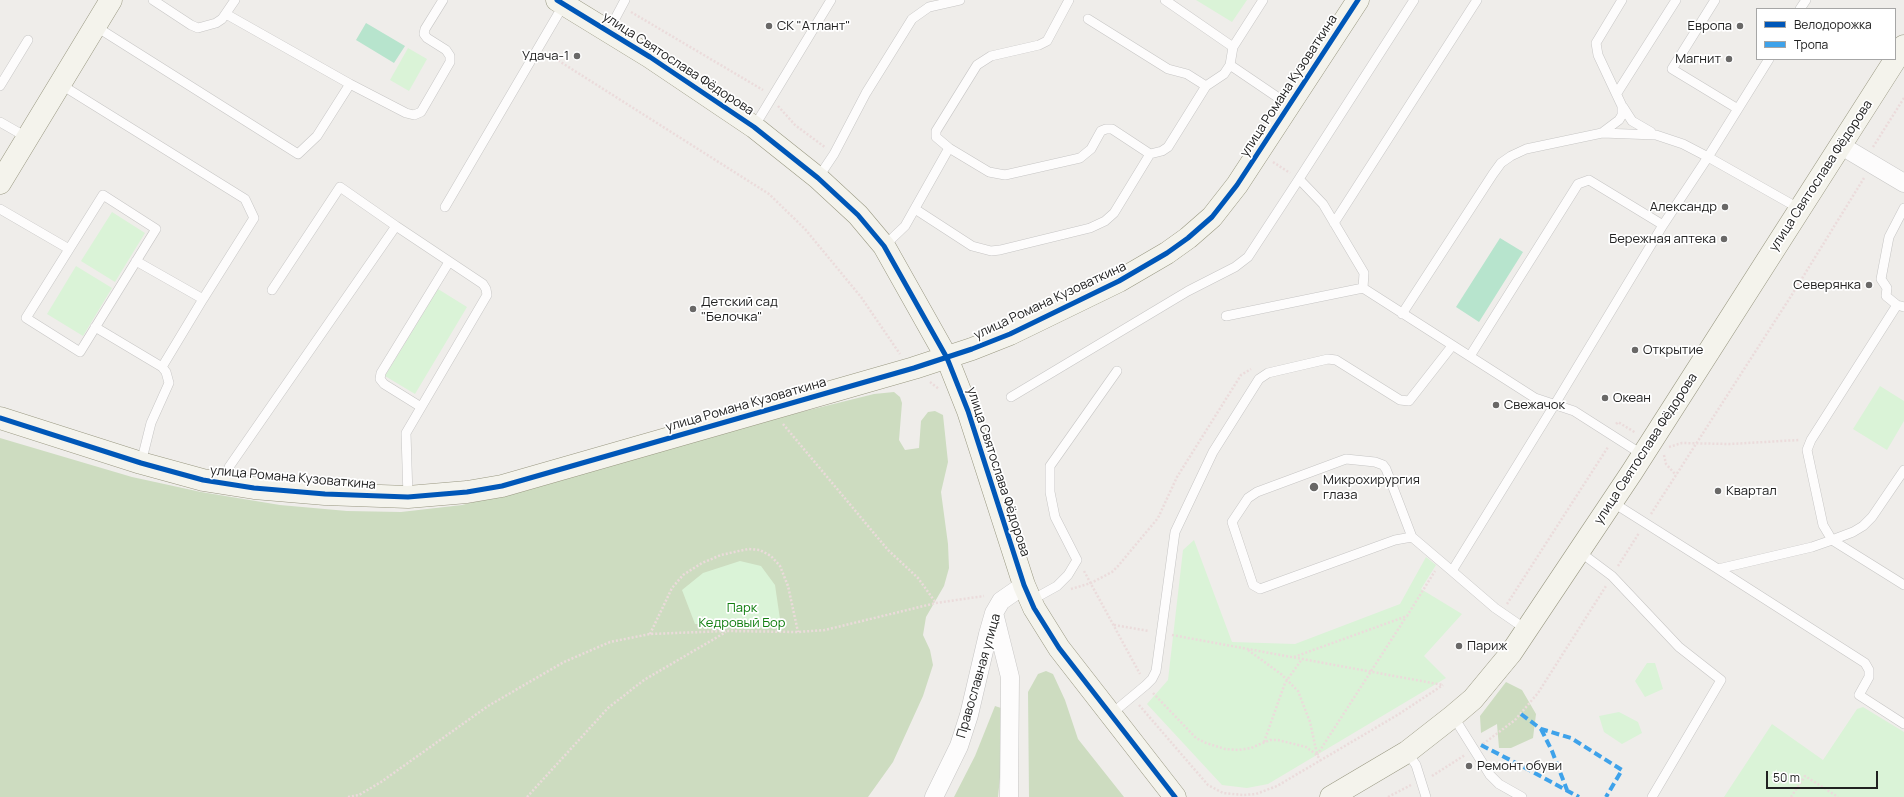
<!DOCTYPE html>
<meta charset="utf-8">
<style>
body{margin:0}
#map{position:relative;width:1904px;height:797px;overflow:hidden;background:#efedea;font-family:Manrope,sans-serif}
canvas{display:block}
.legend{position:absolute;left:1756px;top:8px;width:140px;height:52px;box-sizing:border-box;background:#fff;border:1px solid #a6a6a6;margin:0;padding:5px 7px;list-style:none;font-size:12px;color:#212121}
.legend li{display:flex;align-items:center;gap:8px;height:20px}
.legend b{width:20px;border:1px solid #a6a6a6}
.scale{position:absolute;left:1766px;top:771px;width:112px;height:18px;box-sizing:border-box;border:2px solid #212121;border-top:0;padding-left:5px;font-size:12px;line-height:14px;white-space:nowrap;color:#212121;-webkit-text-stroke:3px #fff;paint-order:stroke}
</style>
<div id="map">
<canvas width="1904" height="797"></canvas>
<ul class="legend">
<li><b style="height:5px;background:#0057b8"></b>Велодорожка</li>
<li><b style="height:5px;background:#3ea2ea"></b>Тропа</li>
</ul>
<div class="scale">50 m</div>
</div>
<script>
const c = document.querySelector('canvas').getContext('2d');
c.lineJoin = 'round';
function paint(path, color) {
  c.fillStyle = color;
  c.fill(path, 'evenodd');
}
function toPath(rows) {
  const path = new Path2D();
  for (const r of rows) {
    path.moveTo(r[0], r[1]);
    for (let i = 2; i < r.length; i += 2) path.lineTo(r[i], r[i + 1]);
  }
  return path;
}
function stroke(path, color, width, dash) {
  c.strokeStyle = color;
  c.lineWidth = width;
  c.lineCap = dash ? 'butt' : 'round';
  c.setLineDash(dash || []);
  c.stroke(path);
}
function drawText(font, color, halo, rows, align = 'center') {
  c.font = font + ' Manrope,sans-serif';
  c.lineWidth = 3.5;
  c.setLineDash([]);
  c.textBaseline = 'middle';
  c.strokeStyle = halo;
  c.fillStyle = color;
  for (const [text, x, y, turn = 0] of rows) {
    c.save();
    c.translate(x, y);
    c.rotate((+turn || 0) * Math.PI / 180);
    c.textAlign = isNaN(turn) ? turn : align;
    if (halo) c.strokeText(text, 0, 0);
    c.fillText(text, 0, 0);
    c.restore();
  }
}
paint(toPath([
 [894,392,900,397,902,403,899,440,905,450,919,448,921,421,928,412,935,411,943,415,948,462,941,492,948,544,949,568,944,586,926,617,923,635,930,650,933,665,923,696,893,762,868,797,0,797,0,438,132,477,201,492,280,505,347,511,401,512,462,505,558,480,777,418,874,394],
 [1046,671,1053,674,1065,700,1078,739,1124,797,1029,797,1028,692,1038,674],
 [1506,682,1522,690,1536,714,1533,738,1511,748,1499,748,1497,724,1481,733,1480,716],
 [995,706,1004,709,1004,738,998,797,954,797,975,756]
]), '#cddcc0');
paint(toPath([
 [1196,0,1247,0,1232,22],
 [408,48,427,59,409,91,390,80],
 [112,212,145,233,115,282,81,261],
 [76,266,112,288,83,336,47,314],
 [438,289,467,307,415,394,385,376],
 [1880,386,1904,401,1904,421,1887,450,1853,429],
 [1194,540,1232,642,1295,644,1400,604,1426,557,1436,565,1421,589,1462,614,1424,656,1446,678,1268,784,1247,788,1222,785,1147,704,1168,680,1183,550],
 [740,561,761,566,775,585,781,626,695,624,682,590,703,573],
 [1647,663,1655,663,1663,689,1645,697,1635,681],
 [1863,707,1904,732,1904,797,1724,797,1772,724,1823,760,1857,709],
 [1619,712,1638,722,1642,733,1622,744,1604,732,1599,716]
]), '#daf3d7');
paint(toPath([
 [366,23,405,46,394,63,356,40],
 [1500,238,1523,252,1479,322,1456,307]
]), '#b7e4cd');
const lane = toPath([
 [153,0,191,25,198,28,216,23,222,19,235,0],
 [1165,0,1233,47,1230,65,1289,105],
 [1715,0,1672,69,1738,109],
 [1800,9,1806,0],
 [226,14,350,84],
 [1088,19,1168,69,1187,74,1206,86],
 [95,26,298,154,317,136,350,84,406,113,414,115,421,112,450,62,450,56,446,50,427,38,424,34,425,29,443,0],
 [608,32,625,0],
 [1233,47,1263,0],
 [60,84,245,199,254,218,203,299],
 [0,86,28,40],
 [1617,93,1676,0],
 [1623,107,1632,121,1651,132],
 [0,122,28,138],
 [754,127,831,0],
 [1603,132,1619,120,1622,115,1622,106,1598,55,1596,43,1622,0],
 [1150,154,1162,151,1168,147,1206,86,1224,74,1230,65],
 [818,178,834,154,866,93,912,19,929,7,960,0],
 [103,195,156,229,80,352,26,318,103,195],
 [445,207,564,4],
 [0,209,69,249],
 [915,209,972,246,991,251,1000,250,1090,228,1105,221,1114,213,1150,154,1112,129,1106,129,1101,131,1091,149,1080,158,1005,175,989,172,949,148],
 [1334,223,1477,0],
 [884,246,905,226,949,148,936,137,936,131,977,65,991,56,1039,45,1047,41,1069,0],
 [136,261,203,299,162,367,166,372,169,383,151,423,141,463],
 [1363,288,1364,273,1323,204,1299,179,1414,0],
 [272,290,340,187,396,226],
 [1897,305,1886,296,1887,288,1881,279,1889,237,1904,208],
 [1904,307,1897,305,1811,440,1807,450,1823,525,1832,540,1853,532,1863,526,1872,517,1904,470],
 [1402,314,1493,174,1501,163,1511,156,1526,149,1602,133,1656,135,1683,144,1708,157,1800,209],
 [1226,316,1363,288,1535,398,1574,411,1643,455],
 [95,327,162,367],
 [1470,356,1578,184,1589,180,1663,225],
 [1011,397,1188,291,1235,267,1248,257,1299,179],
 [421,407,384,384,380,379,381,373,449,262],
 [224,483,229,467,396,226,483,284,486,289,487,295,406,433,408,497],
 [1612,502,1718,569,1812,547,1832,540,1904,585],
 [1412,537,1395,540,1260,589,1253,585,1232,522,1248,498,1257,492,1346,459,1375,462,1383,465,1386,469,1412,537,1452,571],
 [1580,552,1612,576,1679,647,1721,680,1652,797],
 [1718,569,1865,663,1869,670,1869,677,1859,695,1904,724],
 [1030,601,1057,586,1068,575,1077,560,1055,517,1050,492,1050,466,1117,371],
 [1527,630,1495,608,1452,571,1555,404,1663,225,1708,157,1769,59],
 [1110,715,1146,685,1152,679,1156,671,1175,532,1213,452,1259,379,1268,373,1328,359,1336,360,1400,400,1409,401,1452,346],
 [1453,716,1490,775,1499,784,1522,797],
 [1407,752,1416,765,1426,797]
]);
const street = toPath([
 [1840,145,1904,183],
 [994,613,1010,677,1009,797],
 [934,797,959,746,969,715,988,634,994,613,1001,601,1024,585]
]);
const secondary = toPath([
 [557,0,650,57,754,127,818,178,858,215,884,246,947,358,968,411,1024,585,1034,608,1059,648,1175,797],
 [0,183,111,0],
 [0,418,141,463,203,480,254,488,325,494,408,497,467,492,502,486,914,368,972,349,1010,334,1119,281,1167,253,1188,238,1212,217,1237,185,1358,0],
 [1331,797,1407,752,1453,716,1473,699,1511,653,1632,472,1904,46]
]);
stroke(lane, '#c6c5c4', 10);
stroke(street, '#c6c5c4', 19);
stroke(secondary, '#999882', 23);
stroke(toPath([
 [631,12,763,90],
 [548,54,769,194,805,229,861,297,900,354],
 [778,106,795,125,826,148],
 [1873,147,1904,98],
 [1273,162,1290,173],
 [930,382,939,389],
 [783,424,888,550,918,578,936,603],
 [1616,424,1618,422,1636,433],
 [1669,447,1682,443,1730,444,1799,440],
 [1664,455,1666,464,1676,475],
 [1651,514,1793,293,1864,178],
 [1618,566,1639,533],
 [1084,571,1140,674],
 [1071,589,1091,583,1112,572,1118,566,1158,518,1177,477,1241,375,1251,369],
 [1507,604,1608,447],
 [1114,625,1149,631],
 [650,634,672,588,683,575,702,563,721,555,748,549,760,550,771,556,780,566,788,586,798,632],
 [1172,635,1443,685],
 [1248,650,1281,674,1298,691,1310,722,1317,754],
 [1294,657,1407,616,1435,571],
 [1153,693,1196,738,1206,743,1225,749,1238,750,1251,748,1270,740,1278,740,1306,747,1317,755,1321,761],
 [1139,705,1208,785,1223,793,1243,795,1256,794,1277,786,1399,714,1443,685],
 [1264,742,1285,683,1302,659],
 [1483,744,1515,720,1538,693,1606,586],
 [1317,755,1406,617],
 [1432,776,1465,755],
 [348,797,359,795,381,782,488,706,564,662,610,642,650,634,726,631,798,632,825,630,936,603,984,596],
 [527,797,608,708,644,680,726,632],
 [1388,797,1411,785],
 [1791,797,1805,776,1838,797]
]), '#ebdbdb', 2.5, [2, 2]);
stroke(lane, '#fdfcfc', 9);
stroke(street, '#fdfcfc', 18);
stroke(secondary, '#f4f3ec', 22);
stroke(toPath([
 [1521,714,1541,729,1571,738,1622,770,1606,797],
 [1541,729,1552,751,1567,790],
 [1481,745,1518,764,1579,797]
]), '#3ea2ea', 4, [8, 4]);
stroke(toPath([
 [557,0,650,57,754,127,818,178,858,215,884,246,947,358,968,411,1024,585,1034,608,1059,648,1175,797],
 [0,418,141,463,203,480,254,488,325,494,408,497,467,492,502,486,914,368,972,349,1010,334,1119,281,1167,253,1188,238,1212,217,1237,185,1358,0]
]), '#0057b8', 5);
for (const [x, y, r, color] of [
 [769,26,4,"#696867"],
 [1740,26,4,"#696867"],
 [577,56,4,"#696867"],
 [1729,59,4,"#696867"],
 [1725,207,4,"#696867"],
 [1724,239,4,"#696867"],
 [1869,285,4,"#696867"],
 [693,309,4,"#696867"],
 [1635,350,4,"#696867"],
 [1605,398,4,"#696867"],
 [1496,405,4,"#696867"],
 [1314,487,5,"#696867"],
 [1718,491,4,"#696867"],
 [1459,646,4,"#696867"],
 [1469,766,4,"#696867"]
]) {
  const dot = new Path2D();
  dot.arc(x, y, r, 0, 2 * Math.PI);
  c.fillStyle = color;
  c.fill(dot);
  stroke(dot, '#fff', 1.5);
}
drawText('13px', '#212121', '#fff', [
 ["СК \"Атлант\"",777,26],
 ["Европа",1732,26,"right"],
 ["Удача-1",569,56,"right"],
 ["Магнит",1721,59,"right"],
 ["Александр",1717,207,"right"],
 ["Бережная аптека",1716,239,"right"],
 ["Северянка",1861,285,"right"],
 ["Детский сад",701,302],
 ["\"Белочка\"",701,317],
 ["Открытие",1643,350],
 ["Океан",1613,398],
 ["Свежачок",1504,405],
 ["Микрохирургия",1323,480],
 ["глаза",1323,495],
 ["Квартал",1726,491],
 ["Париж",1467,646],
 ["Ремонт обуви",1477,766]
], 'left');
drawText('13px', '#212121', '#fff', [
 ["улица Святослава Фёдорова",678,64,33],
 ["улица Романа Кузоваткина",1289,86,-57],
 ["улица Святослава Фёдорова",1821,176,-57],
 ["улица Романа Кузоваткина",1050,301,-25],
 ["улица Романа Кузоваткина",746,405,-16],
 ["улица Святослава Фёдорова",1646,449,-57],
 ["улица Святослава Фёдорова",998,472,72],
 ["улица Романа Кузоваткина",293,478,5],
 ["Православная улица",979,676,-74]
]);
drawText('13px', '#107e0f', '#fff', [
 ["Парк",742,608],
 ["Кедровый Бор",742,623]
]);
</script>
